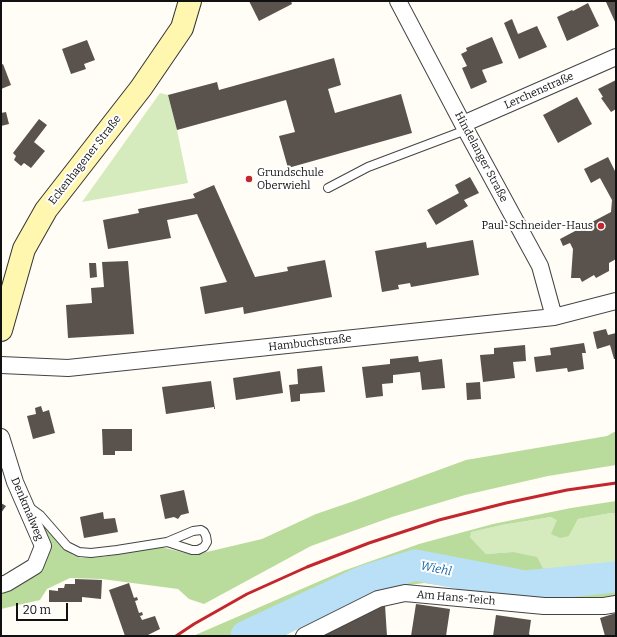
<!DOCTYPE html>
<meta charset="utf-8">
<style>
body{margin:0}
#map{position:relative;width:617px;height:637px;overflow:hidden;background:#fffdf5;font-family:Bitter,serif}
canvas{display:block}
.frame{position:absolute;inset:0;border:2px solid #111;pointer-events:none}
.scale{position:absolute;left:16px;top:603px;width:52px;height:18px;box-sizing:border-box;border:2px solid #111;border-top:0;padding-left:5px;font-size:12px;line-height:14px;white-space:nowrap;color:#111;-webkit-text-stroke:3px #fff;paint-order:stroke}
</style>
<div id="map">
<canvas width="617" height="637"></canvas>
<div class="frame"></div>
<div class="scale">20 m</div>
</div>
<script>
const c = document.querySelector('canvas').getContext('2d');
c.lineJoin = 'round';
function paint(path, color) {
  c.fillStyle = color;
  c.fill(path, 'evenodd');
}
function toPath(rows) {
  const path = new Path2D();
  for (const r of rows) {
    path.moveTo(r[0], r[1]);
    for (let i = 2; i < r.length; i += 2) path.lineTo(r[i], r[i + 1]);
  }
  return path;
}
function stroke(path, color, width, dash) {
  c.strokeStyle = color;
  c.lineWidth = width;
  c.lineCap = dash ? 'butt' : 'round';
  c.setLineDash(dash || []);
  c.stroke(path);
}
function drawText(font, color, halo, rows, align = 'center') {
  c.font = font + ' Bitter,serif';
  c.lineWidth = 4;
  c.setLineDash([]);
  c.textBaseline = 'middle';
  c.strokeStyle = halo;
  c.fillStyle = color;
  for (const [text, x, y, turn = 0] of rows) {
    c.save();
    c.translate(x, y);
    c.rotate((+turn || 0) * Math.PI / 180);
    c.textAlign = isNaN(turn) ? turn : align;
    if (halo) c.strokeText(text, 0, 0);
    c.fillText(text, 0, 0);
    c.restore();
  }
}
paint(toPath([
 [160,93,168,95,177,130,188,183,82,202],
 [611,513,616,514,616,571,600,565,545,572,513,552,486,554,470,537,470,532,502,525,551,517,558,519,569,536,578,519]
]), '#d5ebbd');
paint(toPath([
 [616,431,616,465,548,476,465,495,392,517,311,546,204,604,189,599,178,589,102,579,70,578,47,589,40,600,1,609,1,589,35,570,38,518,62,546,73,555,81,558,103,557,155,547,165,548,194,555,262,539,316,514,354,501,466,460,607,436],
 [616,501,616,514,611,513,578,519,569,536,560,538,551,534,557,520,551,517,502,525,471,532,470,537,486,554,513,552,537,557,545,572,600,565,615,570,616,571,616,597,583,600,498,594,424,583,394,587,365,594,284,636,193,636,343,571,419,544,493,524,571,508]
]), '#b9dc9c');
stroke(toPath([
 [246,636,364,581,415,565,525,586,616,577]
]), '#b9e0f7', 31);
paint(toPath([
 [249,1,291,1,292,4,259,21],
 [609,1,616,1,616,24,606,2],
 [588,3,599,26,567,41,557,17,572,10,573,11],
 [512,19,518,34,537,26,547,47,519,59,504,23],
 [492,37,503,63,482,70,487,82,471,89,462,68,467,66,461,54,467,51,466,48],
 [87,40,95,60,84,64,86,69,71,74,62,49],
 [334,58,341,85,328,89,335,113,401,94,412,133,288,168,279,136,295,132,286,100,177,130,168,95,217,82,219,90],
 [3,64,11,85,1,89,1,65],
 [616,80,616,109,611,112,601,98,603,97,598,89],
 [577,97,592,124,558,143,543,115],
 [6,112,9,124,1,126,1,113],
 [39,119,47,125,34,142,45,151,31,168,24,163,21,166,14,160,16,156,13,153],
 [608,157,615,171,616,170,616,259,609,263,609,271,596,278,594,275,582,282,580,278,571,278,573,249,570,243,563,246,560,239,611,212,612,200,600,178,591,183,584,169],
 [470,177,479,193,464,200,468,206,436,225,427,210,459,193,455,185],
 [214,185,255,277,288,271,287,267,325,260,332,297,244,314,243,307,205,314,200,287,227,282,197,214,167,220,171,238,108,249,103,220,139,213,138,209,195,198,193,194],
 [473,240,479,275,411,287,410,283,398,285,399,289,382,292,375,251,426,242,427,248],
 [128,261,134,334,68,338,66,305,92,303,91,288,104,287,102,262],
 [89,263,96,263,97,277,90,278],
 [606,329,608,335,616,333,616,359,614,359,610,345,597,349,593,332],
 [584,343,586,353,582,353,584,369,568,372,567,368,536,372,534,357,551,355,550,348],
 [525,345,526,361,513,362,515,378,483,382,480,355,494,354,494,348],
 [418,356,419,362,442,359,445,388,422,390,420,372,393,375,393,383,382,384,383,396,366,398,362,367,390,364,390,359],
 [322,366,325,392,300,394,300,401,291,402,289,385,298,384,297,369],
 [280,371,283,393,236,400,233,378],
 [211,381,215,409,214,409,214,407,166,414,162,387],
 [480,382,481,399,467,400,466,383],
 [41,406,43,412,49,410,55,433,33,439,27,416,36,414,35,408],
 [102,429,132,429,132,451,115,451,115,455,103,455],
 [184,490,189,513,181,515,178,519,174,517,165,519,160,495],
 [1,503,6,506,1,513],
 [103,512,104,519,115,518,118,532,84,538,80,517],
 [75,579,102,580,101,599,82,597,82,602,49,602,49,590,58,591,58,588,64,588,65,584,75,584],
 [129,583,134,598,137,597,138,600,135,601,139,613,142,612,143,615,140,616,142,620,155,616,160,629,146,636,125,636,109,590],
 [416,604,450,609,446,636,411,636],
 [385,605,387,636,316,636],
 [616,613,616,636,605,636,600,618],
 [496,615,531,620,529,634,531,636,493,636]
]), '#5a524d');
const lane = toPath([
 [328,188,368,167,466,130],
 [29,507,40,515,67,546,79,552,91,553,117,550,167,542,193,531,201,530,204,532,206,536,207,542,204,547,198,550,192,550,167,542]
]);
const street = toPath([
 [398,1,466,130,540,266,554,317],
 [463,124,616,57],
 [1,365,68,368,554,317,616,301],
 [1,437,15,482,43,546,35,566,7,583,1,585],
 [304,636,378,599,405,593,544,606,604,606,616,604]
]);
const secondary = toPath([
 [1,330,24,249,46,210,141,88,182,28,190,1]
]);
stroke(lane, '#444', 10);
stroke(street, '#444', 18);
stroke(secondary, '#333', 24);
stroke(lane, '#fff', 8);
stroke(street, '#fff', 16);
stroke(secondary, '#fff6b0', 22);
stroke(toPath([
 [176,636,194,624,247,594,307,567,369,543,439,520,506,503,567,490,616,483]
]), '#c4262e', 3);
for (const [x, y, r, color] of [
 [249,179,4,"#c4262e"],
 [601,226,4,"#c4262e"]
]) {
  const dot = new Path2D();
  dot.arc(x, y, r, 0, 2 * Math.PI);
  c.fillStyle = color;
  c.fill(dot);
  stroke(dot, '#fff', 1.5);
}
drawText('11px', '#111', '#fff', [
 ["Lerchenstraße",539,91,-24],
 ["Hindelanger Straße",481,157,62],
 ["Eckenhagener Straße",85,160,-52],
 ["Hambuchstraße",310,343,-6],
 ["Denkmalweg",27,509,67],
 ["Am Hans-Teich",456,598,5]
]);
drawText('11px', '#111', '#fff', [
 ["Grundschule",257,173],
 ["Oberwiehl",257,186],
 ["Paul-Schneider-Haus",593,226,"right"]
], 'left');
drawText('italic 12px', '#1768a6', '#fff', [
 ["Wiehl",436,569,11]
]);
</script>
